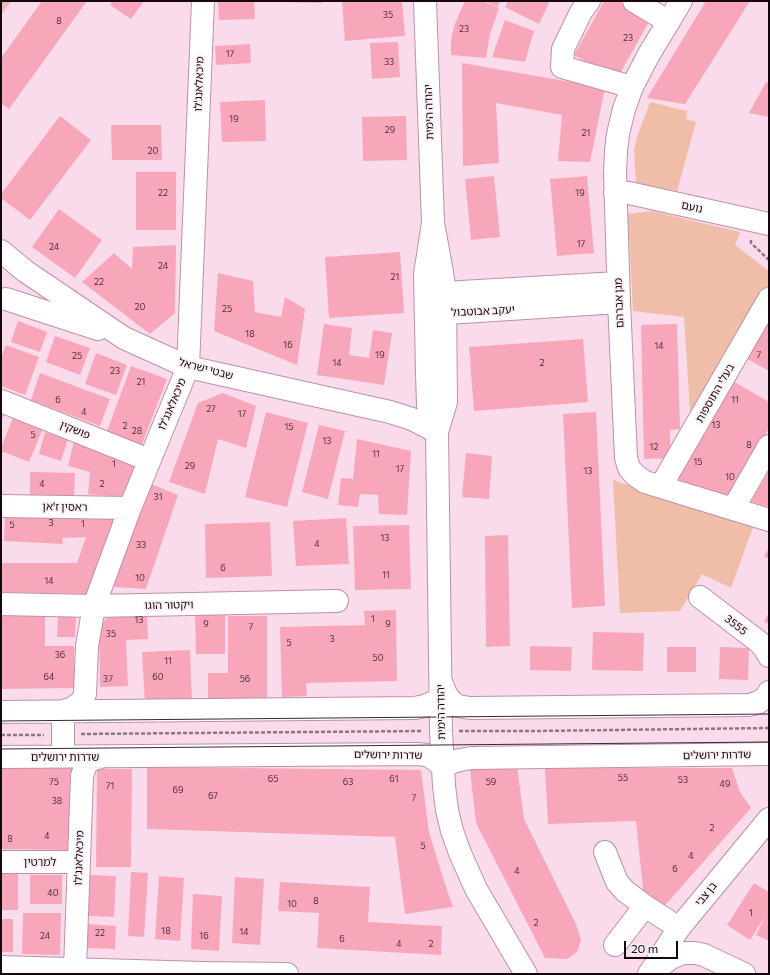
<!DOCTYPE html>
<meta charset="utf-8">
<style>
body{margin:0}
#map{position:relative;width:770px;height:975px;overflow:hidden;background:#f9dbec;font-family:Commissioner,sans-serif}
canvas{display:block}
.frame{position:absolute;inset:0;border:2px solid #15060f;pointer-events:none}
.scale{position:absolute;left:624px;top:941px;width:54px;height:18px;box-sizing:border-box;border:2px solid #15060f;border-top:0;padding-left:5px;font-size:12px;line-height:14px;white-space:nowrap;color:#15060f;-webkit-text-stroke:3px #f9eff5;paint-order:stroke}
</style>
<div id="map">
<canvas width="770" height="975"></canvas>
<div class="frame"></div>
<div class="scale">20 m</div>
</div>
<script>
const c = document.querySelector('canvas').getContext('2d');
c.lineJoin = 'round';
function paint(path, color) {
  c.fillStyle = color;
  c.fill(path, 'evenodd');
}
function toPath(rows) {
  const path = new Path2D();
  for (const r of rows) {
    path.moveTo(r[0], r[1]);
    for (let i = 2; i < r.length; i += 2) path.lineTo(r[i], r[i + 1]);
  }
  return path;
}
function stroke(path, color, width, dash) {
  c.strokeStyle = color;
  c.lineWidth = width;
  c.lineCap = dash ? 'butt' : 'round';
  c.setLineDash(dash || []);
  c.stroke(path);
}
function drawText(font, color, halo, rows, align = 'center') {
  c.font = font + ' Commissioner,"Noto Sans Hebrew",sans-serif';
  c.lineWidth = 3.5;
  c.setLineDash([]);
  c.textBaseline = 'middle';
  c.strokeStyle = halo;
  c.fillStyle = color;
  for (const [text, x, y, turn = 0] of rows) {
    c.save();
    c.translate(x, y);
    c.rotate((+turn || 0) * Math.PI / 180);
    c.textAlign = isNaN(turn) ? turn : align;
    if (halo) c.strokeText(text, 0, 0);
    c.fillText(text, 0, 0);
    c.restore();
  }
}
paint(toPath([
 [1,1,11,1,1,15],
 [650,102,687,111,686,119,696,122,677,191,636,183,634,150,638,134],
 [652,211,740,232,735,245,769,271,769,296,691,427,684,317,633,311,628,214],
 [613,480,753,527,731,588,702,574,680,611,620,613]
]), '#efbda8');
paint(toPath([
 [42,1,87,1,9,109,1,103,1,58],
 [113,1,144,1,131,19,110,5],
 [218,1,254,1,255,19,219,20],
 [277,1,322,1,322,3,277,2],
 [342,1,402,1,405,36,345,41],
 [465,1,482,1,499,8,490,34,486,58,451,55,451,40,454,26],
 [484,1,500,1,498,7],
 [508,1,550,1,539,24,505,7],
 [604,1,621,1,651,18,617,79,574,55],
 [706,1,750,1,685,104,647,98],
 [505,20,534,31,525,62,492,57],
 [398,42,400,77,372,79,370,43],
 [250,44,251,63,216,65,215,46],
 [462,63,605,88,590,162,558,161,562,115,496,103,499,163,463,166],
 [766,82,769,83,769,117,749,113],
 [265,100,266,141,222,142,220,102],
 [60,116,91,140,30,220,1,198,1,194],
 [406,116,407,160,363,161,362,117],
 [111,125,161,125,162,160,112,160],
 [136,172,176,172,176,230,136,230],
 [494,176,500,237,471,240,465,179],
 [587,176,594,253,557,256,550,179],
 [59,209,102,240,75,278,32,247],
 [176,245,175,313,150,334,82,282,114,253,132,269,133,247],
 [400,252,404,313,329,318,325,257],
 [218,273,253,281,255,312,281,317,285,297,305,309,297,365,214,331],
 [769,312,769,371,744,357],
 [18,321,47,332,40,352,11,342],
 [324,324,352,328,349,355,369,358,373,330,392,333,384,385,317,375],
 [677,324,680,429,670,430,670,458,644,459,641,325],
 [55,336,90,348,80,375,46,362],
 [583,339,588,402,474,411,469,347],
 [6,345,39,357,25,395,1,386,1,358],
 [96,353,127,365,116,395,85,384],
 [131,366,167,379,141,447,106,434],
 [40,373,110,399,100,426,31,400],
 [731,380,769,402,769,428,730,498,681,487,676,468],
 [223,393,256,406,246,448,218,439,205,494,169,482,198,403],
 [1,410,5,412,1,422],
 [266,412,308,423,287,507,245,497],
 [596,412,605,606,572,608,563,414],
 [14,415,44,426,29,462,1,451,1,448],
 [319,425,345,431,328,499,302,492],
 [45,432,68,439,61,461,39,454],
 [357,439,411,451,407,515,379,514,378,495,360,494,358,507,338,505,341,478,353,479],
 [74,441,137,463,123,497,88,494,90,472,68,466],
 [466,453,492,456,489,499,462,497],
 [769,471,769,507,751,502],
 [30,472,75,473,74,496,30,495],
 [151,484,178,495,146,589,113,587],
 [5,516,115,516,88,594,1,592,1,563,77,563,86,537,62,538,63,544,4,541],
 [346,518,349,564,296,566,293,521],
 [270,522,272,576,206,578,205,524],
 [409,525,411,589,355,590,353,526],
 [508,535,510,646,486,647,485,536],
 [769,548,769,559,764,556],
 [396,610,397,681,306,683,307,696,282,697,280,627,365,625,364,611],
 [147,611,148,639,126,640,128,686,100,687,99,626,111,613],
 [195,612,225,612,225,654,196,654],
 [769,612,769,624,764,622],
 [1,615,45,615,45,646,74,646,74,688,1,689],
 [58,616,76,617,75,637,57,637],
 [228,616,267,616,267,702,208,702,208,673,228,673],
 [593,632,644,633,643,671,592,670],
 [530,646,572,647,571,671,530,670],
 [667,647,696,647,696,672,667,672],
 [720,647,749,648,748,680,719,679],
 [190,650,192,701,145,703,142,652],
 [1,765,72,766,71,850,1,849],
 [517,766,524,819,576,924,581,940,577,952,567,959,545,958,476,823,470,770],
 [147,767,421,770,429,832,444,881,453,907,405,914,395,837,147,829],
 [545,768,732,768,740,792,751,808,660,911,644,898,636,821,548,824],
 [97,769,132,769,131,867,96,867],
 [131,872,148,873,144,937,128,936],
 [1,873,18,873,18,910,1,910],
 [30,875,62,875,62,904,30,904],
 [90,875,116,876,114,917,88,916],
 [159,876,184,878,180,941,155,939],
 [235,877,264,879,260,945,232,943],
 [280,882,370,887,368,922,442,926,441,955,317,948,319,913,278,911],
 [754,883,769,892,769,941,756,935,766,915,750,940,727,925],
 [193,894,222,896,219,951,191,949],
 [23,913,61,913,60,955,22,954],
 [1,919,13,919,13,952,1,952],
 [87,924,116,926,115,949,86,948]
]), '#f8a7bb');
const minor = toPath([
 [425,1,433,223,442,272,445,294,446,402,437,432],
 [589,1,581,12,563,49,562,67,632,87],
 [634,1,669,22],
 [681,1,648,56,632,87,624,109,618,134,616,151,615,174,619,302,626,458,629,468,635,475,645,482,769,520],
 [615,193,629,193,769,224],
 [433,223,425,274,427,373,428,405,437,432,441,731,444,786,447,810,452,831,460,853,476,889,526,974],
 [1,251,25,271,124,338,188,367,390,412,412,419,437,432],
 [6,299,98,329],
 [432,301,445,294,461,292,618,283],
 [432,307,446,313,463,312,619,302],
 [1,401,149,460],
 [661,486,769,299],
 [1,506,130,508],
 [733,509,769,446],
 [700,597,759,642,765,649,769,656],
 [1,604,94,606,337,601],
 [441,682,446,694,452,702,458,706,470,708,748,705,753,704,759,702,767,696,769,692],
 [63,711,71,709,77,705,82,701,85,694,87,646,94,606,130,508,188,367,203,1],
 [63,711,63,757],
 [1,712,415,708,424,706,432,703,441,697],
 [1,757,417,754,427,755,437,761,443,768,452,762,460,760,472,758,769,754],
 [605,852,617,882,625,891,645,906,679,928],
 [1,862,79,862],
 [615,945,645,906],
 [1,967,201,973,287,974],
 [75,969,82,776,86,764,93,759,101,757],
 [655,970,671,958,683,953,695,953,704,955,744,974],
 [649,974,679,928,769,819]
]);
stroke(minor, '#be90ab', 24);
stroke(toPath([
 [751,240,751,243,769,260],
 [459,731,536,731,769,728],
 [81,734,422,731],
 [1,735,44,735]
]), '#8d7684', 2.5, [4, 2]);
stroke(minor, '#fff', 22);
stroke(toPath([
 [1,721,769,714],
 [1,749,769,742]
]), '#3a2933', 1);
drawText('9px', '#4e2e3a', null, [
 ["35",388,15],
 ["8",59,21],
 ["23",464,29],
 ["23",628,38],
 ["17",230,54],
 ["33",389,62],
 ["19",234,119],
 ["29",390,130],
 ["21",586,133],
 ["20",153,151],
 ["22",163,193],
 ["19",580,193],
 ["17",581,244],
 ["24",54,247],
 ["24",163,266],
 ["21",395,277],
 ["22",99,282],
 ["20",140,307],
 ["25",227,309],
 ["18",250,334],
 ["16",288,345],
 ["14",659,346],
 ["19",380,355],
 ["7",759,355],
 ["25",77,356],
 ["14",337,363],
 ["2",542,363],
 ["23",115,371],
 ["21",141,382],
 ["6",58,400],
 ["11",735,400],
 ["27",211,409],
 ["4",84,412],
 ["17",242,414],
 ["13",716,425],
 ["2",125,426],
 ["15",289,427],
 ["28",137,431],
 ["5",33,435],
 ["13",327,441],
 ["8",749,445],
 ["12",654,447],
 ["11",376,454],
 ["15",698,462],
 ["1",114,464],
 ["29",190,466],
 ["17",400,469],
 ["13",588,471],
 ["10",730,477],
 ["4",42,484],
 ["2",102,484],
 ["31",158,497],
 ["3",51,523],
 ["1",83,524],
 ["5",12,525],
 ["13",385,538],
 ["4",317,544],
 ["33",141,545],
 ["6",223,568],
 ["11",386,575],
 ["10",140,578],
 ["14",49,581],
 ["1",373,619],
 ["13",139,620],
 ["9",206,624],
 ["9",388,624],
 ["7",251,627],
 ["35",111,634],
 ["3",332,639],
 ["5",289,643],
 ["36",60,655],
 ["50",378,658],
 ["11",168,661],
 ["64",49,677],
 ["60",158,677],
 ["37",108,679],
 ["56",245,679],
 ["55",623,778],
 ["65",273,779],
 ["61",394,779],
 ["53",683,780],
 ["75",54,782],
 ["63",348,782],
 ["59",491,782],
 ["49",725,784],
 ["71",110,786],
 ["69",178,790],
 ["67",213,796],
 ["7",414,798],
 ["38",57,801],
 ["2",712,828],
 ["4",47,836],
 ["8",10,839],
 ["5",423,846],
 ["4",691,856],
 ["6",675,869],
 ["4",517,871],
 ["40",53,893],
 ["8",316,901],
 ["10",292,904],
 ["1",751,913],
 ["2",536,923],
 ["18",166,931],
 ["14",244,932],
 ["22",100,933],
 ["24",45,936],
 ["16",204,936],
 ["6",342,939],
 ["4",399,944],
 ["2",431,944]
]);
drawText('11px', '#15060f', '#f9eff5', [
 ["מיכאלאנג'לו",199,84,-88],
 ["יהודה הימית",429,112,-92],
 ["נועם",692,207,12],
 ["מגן אברהם",619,303,-92],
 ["יעקב אבוטבול",483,311,-3],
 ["שבטי ישראל",206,369,15],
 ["בעלי התוספות",715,393,-60],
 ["מיכאלאנג'לו",172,404,-67],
 ["פושקין",75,430,22],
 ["ראסין ז'אן",65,507,1],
 ["ויקטור הוגו",169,605,-1],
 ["3555",736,625,38],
 ["יהודה הימית",441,712,-91],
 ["שדרות ירושלים",388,755,1],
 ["שדרות ירושלים",717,755,-1],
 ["שדרות ירושלים",65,757],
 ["מיכאלאנג'לו",79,858,-88],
 ["למרטין",40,862],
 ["בן צבי",706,894,-51]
]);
</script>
